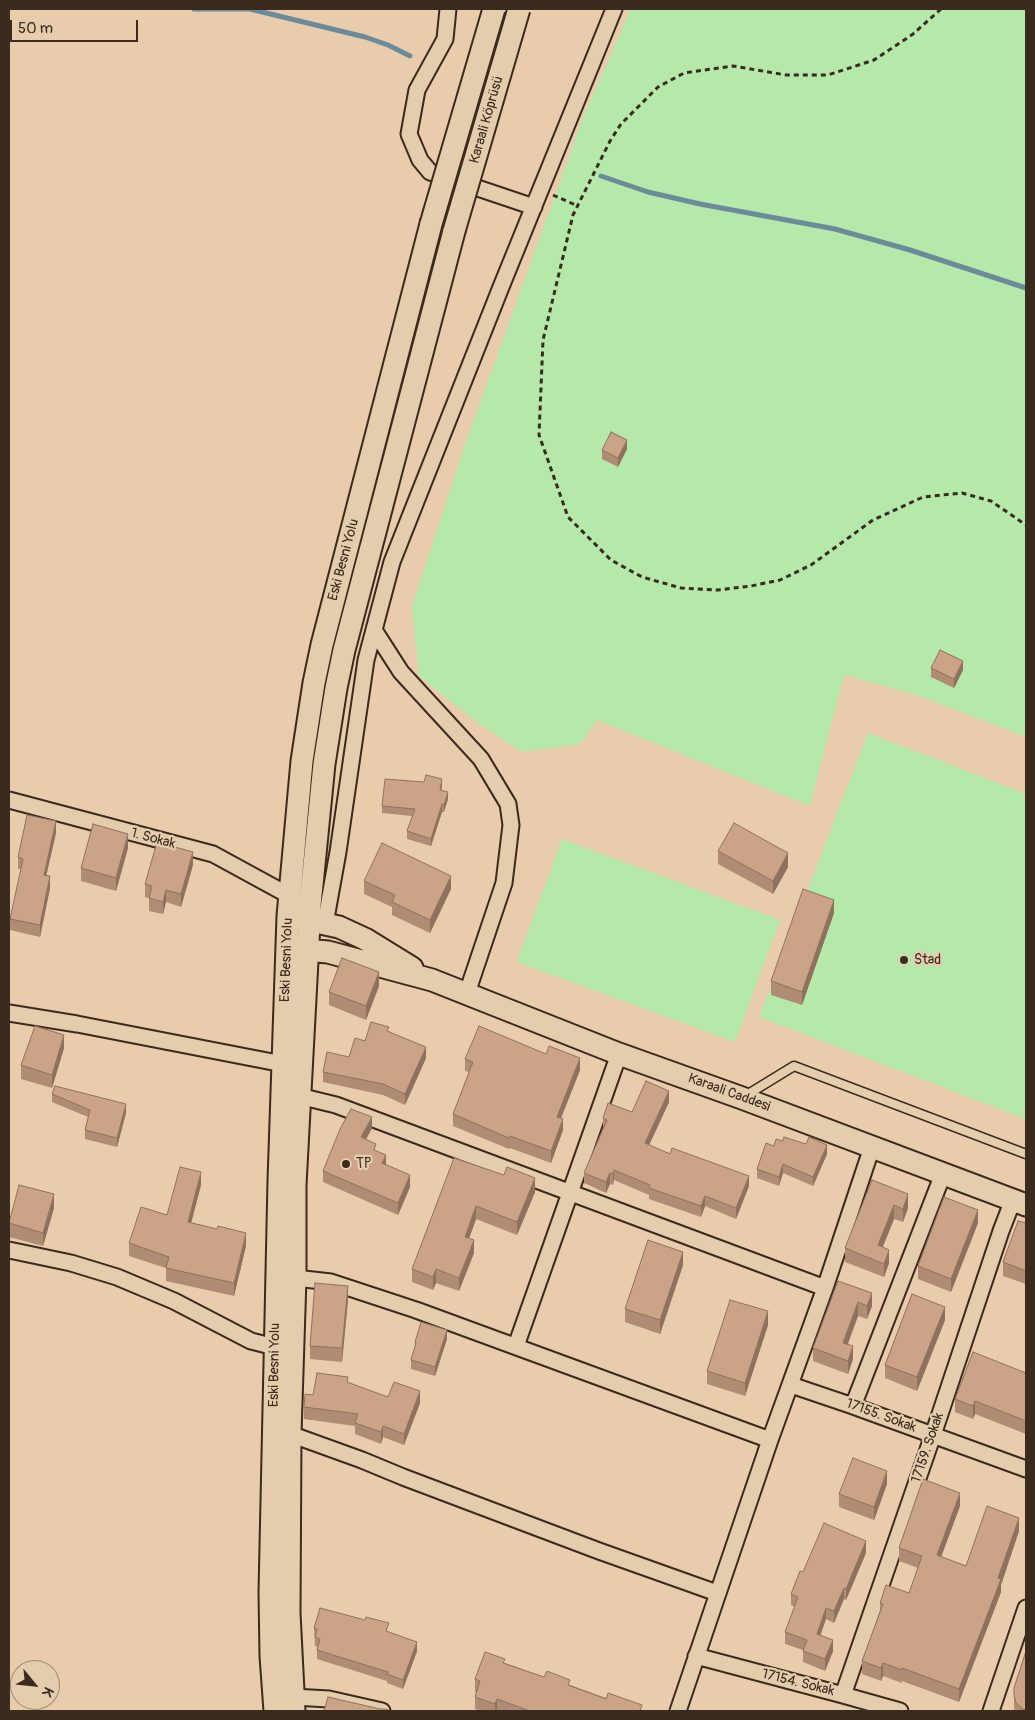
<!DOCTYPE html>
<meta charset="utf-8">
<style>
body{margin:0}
#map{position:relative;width:1035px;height:1720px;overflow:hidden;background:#e9ccab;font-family:Pangolin,sans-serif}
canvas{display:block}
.frame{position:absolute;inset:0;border:10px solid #3b2a1e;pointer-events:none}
.north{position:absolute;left:10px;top:1660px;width:50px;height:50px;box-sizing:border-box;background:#e3cdad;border:1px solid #a08c74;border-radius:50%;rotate:118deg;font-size:14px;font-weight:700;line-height:20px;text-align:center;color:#3b2a1e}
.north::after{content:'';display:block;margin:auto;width:18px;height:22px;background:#3b2a1e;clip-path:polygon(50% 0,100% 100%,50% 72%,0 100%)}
.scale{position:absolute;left:10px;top:20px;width:128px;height:22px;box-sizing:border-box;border:2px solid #3b2a1e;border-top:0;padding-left:6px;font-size:15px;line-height:18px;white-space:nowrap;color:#3b2a1e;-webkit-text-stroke:4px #e3cdad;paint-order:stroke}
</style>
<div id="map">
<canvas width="1035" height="1720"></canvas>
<div class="frame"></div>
<div class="north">K</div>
<div class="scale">50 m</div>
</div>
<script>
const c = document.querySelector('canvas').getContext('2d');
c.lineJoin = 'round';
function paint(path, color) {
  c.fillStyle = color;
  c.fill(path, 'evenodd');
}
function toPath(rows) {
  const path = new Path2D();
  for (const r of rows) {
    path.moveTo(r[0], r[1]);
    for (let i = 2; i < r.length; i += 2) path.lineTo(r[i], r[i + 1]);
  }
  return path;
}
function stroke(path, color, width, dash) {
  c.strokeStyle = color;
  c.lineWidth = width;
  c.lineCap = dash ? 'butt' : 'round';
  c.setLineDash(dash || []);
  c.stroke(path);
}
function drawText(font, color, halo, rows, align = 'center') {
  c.font = font + ' Pangolin,sans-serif';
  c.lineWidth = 4.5;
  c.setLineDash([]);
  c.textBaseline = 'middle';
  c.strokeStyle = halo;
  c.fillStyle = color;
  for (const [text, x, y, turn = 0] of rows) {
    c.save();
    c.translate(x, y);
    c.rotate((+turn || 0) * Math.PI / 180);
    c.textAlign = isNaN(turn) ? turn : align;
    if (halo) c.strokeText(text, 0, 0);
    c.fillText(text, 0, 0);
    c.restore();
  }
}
paint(toPath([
 [631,9,1026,9,1026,737,914,694,844,675,810,806,597,720,580,744,522,752,478,723,419,676,412,606,465,445,583,118],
 [868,733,1026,794,1026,1119,759,1017],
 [562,839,780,920,735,1042,517,962]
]), '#b5e9aa');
stroke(toPath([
 [194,9,250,9,365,37,388,45,410,56],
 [601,176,648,192,700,204,835,229,910,250,1026,288]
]), '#6b8b9a', 5);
const lane = toPath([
 [745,1096,794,1066,1026,1154]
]);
const street = toPath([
 [448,9,445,39,417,90,409,134,420,160,430,172,534,207],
 [374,630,401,672,481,759,508,804,511,825,504,883,467,993],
 [9,800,213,854,290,896],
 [325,924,338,852,366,660,392,562,501,287,614,9],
 [9,1013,77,1024,283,1064],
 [299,1096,336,1105,825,1288],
 [9,1250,71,1263,117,1277,174,1301,251,1341,275,1347],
 [295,1278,331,1282,416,1310,770,1440],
 [516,1346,619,1054],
 [791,1385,853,1406,1026,1469],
 [853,1406,943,1174],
 [290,1434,362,1460,403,1477,599,1551,717,1593],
 [696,1656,843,1695,900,1711],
 [843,1695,933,1435,1001,1231,1013,1200],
 [293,1697,329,1699,382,1711],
 [678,1711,770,1440,825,1288,872,1147],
 [991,1711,1026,1608]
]);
const secondary = toPath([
 [297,918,339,927,365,939,412,968],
 [294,949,328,952,432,980,619,1054,742,1098,1026,1205],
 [275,1711,271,1656,270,1592,279,1181,288,916,302,761,314,683,322,645,431,224],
 [294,1711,289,1613,290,1434,295,1278,295,1185,310,905,324,764,336,688,344,650,454,231]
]);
stroke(lane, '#3b2a1e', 11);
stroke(street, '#3b2a1e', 19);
stroke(secondary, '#3b2a1e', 25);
stroke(toPath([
 [941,9,913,34,874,60,828,75,786,75,733,66,684,73,658,87,621,124,610,141,573,215,543,340,539,435,568,517,611,560,642,577,681,588,718,590,751,586,780,580,811,565,873,520,923,497,962,493,991,501,1026,525],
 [553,195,578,206]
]), '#3b2a1e', 3, [5, 4]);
stroke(lane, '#e3cdad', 8);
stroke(street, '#e3cdad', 15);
stroke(secondary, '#e3cdad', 21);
const secondaryBridge = toPath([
 [431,224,494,9],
 [454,231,519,9]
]);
stroke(secondaryBridge, '#3b2a1e', 25, []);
stroke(secondaryBridge, '#e3cdad', 21);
paint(toPath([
 [627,449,618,467,602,459,602,450],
 [931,668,963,670,954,688,931,677],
 [442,786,441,790,448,799,444,812,442,812,431,846,407,839,407,831,412,816,382,813,382,806],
 [56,833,46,875,50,888,40,937,10,930,10,919,21,869,18,869,18,857],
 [128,848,116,891,81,881,81,868],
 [718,851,788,867,773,894,718,864],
 [193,865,181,907,166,902,163,914,149,911,149,898,145,897,145,884],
 [364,881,451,889,430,933,392,915,392,907,364,894],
 [834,913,802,1005,771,995,771,981],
 [379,986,366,1020,329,1005,329,992],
 [389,1031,426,1058,405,1105,383,1095,323,1082,323,1072,349,1057,365,1041],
 [64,1048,52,1088,21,1079,21,1065],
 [465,1059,580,1070,561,1118,563,1130,551,1163,510,1148,509,1149,453,1126,453,1114,469,1072,465,1071],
 [52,1094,126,1113,117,1147,85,1139,85,1130,88,1117,52,1102],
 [669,1102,649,1145,749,1186,736,1219,705,1206,701,1217,649,1199,649,1195,614,1180,613,1185,610,1184,606,1193,584,1183,584,1173,603,1128,603,1118,632,1112],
 [372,1128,366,1139,376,1151,386,1164,410,1187,398,1215,323,1182,323,1171],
 [774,1146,827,1154,813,1186,783,1173,779,1186,757,1178,757,1169],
 [454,1158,535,1192,517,1235,476,1219,469,1238,474,1253,459,1291,436,1283,433,1290,412,1282,412,1269],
 [872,1180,908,1208,903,1222,894,1219,883,1247,889,1263,884,1277,845,1262,845,1248],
 [201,1185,191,1223,246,1246,234,1296,166,1281,166,1268,129,1256,129,1243,167,1215],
 [54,1208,43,1246,9,1237,9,1221],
 [978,1223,951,1292,918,1279,918,1266],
 [1026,1223,1026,1284,1003,1276,1003,1262],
 [683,1265,660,1334,625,1322,625,1309],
 [838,1281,872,1306,867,1319,858,1316,848,1344,853,1359,848,1374,813,1361,813,1348],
 [348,1300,342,1362,310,1359,310,1346],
 [945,1320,917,1391,885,1378,885,1365],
 [768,1325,745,1396,707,1384,707,1371],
 [447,1339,435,1376,411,1369,411,1360,415,1347,415,1342],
 [1026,1373,1026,1434,975,1414,973,1419,955,1412,955,1399],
 [348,1383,388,1397,420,1403,404,1445,383,1437,381,1444,355,1434,355,1426,304,1419,304,1407,313,1395],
 [887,1484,874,1520,839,1507,839,1494],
 [960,1506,941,1557,966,1566,1019,1531,1001,1585,1001,1592,959,1702,902,1681,902,1683,883,1676,881,1681,862,1674,862,1661,880,1613,880,1603,909,1593,918,1568,899,1561,899,1548],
 [866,1553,846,1600,844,1599,834,1623,826,1619,820,1635,833,1651,825,1671,803,1662,803,1650,785,1644,785,1632,795,1607,791,1605,791,1594,803,1572],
 [314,1628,389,1632,417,1651,403,1689,387,1683,387,1681,317,1659,317,1650,318,1647,315,1646],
 [1026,1651,1026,1711,1015,1711,1014,1708,1014,1688],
 [505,1663,544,1677,570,1685,642,1711,481,1711,475,1709,475,1697,476,1692,475,1692,475,1679]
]), '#af8c73');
paint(toPath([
 [627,440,627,449,618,467,618,458],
 [963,661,963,670,954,688,954,679],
 [442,779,442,786,440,797,440,790],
 [448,792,448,799,444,812,444,805],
 [442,804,442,812,431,846,431,839],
 [56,821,56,833,44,886,44,875],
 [128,834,128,848,116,891,116,878],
 [193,852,193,865,181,907,181,894],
 [788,853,788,867,773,894,773,881],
 [50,876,50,888,40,937,40,925],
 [451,876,451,889,430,933,430,920],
 [166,890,166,902,163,914,163,902],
 [834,900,834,913,802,1005,802,992],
 [379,972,379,986,366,1020,366,1006],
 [64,1035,64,1048,52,1088,52,1075],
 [426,1047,426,1058,405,1105,405,1094],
 [580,1058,580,1070,557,1128,557,1117],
 [669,1091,669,1102,645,1154,645,1143],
 [126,1104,126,1113,117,1147,117,1138],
 [372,1117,372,1128,361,1149,361,1137],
 [563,1119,563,1130,551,1163,551,1151],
 [827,1145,827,1154,813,1186,813,1177],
 [386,1155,386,1166,382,1163],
 [783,1164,783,1173,779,1186,779,1177],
 [614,1170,614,1180,613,1185,613,1174],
 [201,1172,201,1185,188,1235,188,1222],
 [610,1173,610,1184,606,1193,606,1182],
 [410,1175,410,1187,398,1215,398,1203],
 [749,1176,749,1186,736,1219,736,1208],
 [535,1178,535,1192,517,1235,517,1222],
 [54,1194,54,1208,43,1246,43,1233],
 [908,1194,908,1208,903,1222,903,1209],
 [705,1196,705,1206,701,1217,701,1206],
 [894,1205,894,1219,878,1258,878,1245],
 [476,1206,476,1219,465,1250,465,1237],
 [978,1210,978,1223,951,1292,951,1279],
 [246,1233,246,1246,234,1296,234,1283],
 [474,1240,474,1253,459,1291,459,1278],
 [889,1250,889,1263,884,1277,884,1264],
 [683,1252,683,1265,660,1334,660,1320],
 [436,1269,436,1283,433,1290,433,1277],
 [348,1286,348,1300,342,1362,342,1348],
 [872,1293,872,1306,867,1319,867,1306],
 [858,1302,858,1316,843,1356,843,1343],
 [945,1307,945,1320,917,1391,917,1377],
 [768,1311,768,1325,745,1396,745,1383],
 [447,1330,447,1339,435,1376,435,1367],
 [853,1346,853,1359,848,1374,848,1361],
 [420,1391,420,1403,404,1445,404,1434],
 [975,1401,975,1414,973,1419,973,1406],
 [383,1426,383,1437,381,1444,381,1432],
 [887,1471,887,1484,874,1520,874,1507],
 [960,1493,960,1506,937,1568,937,1555],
 [1019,1518,1019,1531,1001,1585,1001,1592,959,1702,959,1689],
 [866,1541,866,1553,846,1600,846,1589],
 [844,1588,844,1599,834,1623,834,1611],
 [826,1608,826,1619,817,1645,817,1634],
 [833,1640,833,1651,825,1671,825,1659],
 [417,1642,417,1651,403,1689,403,1680],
 [883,1663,883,1676,881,1681,881,1668],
 [497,1699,497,1711,495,1711,495,1704]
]), '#8e725e');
const building = toPath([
 [611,432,627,440,618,458,602,450,611,432],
 [940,650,963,661,954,679,931,668,940,650],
 [426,775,442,779,440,790,448,792,444,805,442,804,431,839,407,831,415,809,382,806,385,779,424,782,426,775],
 [27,815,56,821,44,875,50,876,40,925,10,919,23,859,18,857,27,815],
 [734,823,788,853,773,881,718,851,734,823],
 [93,824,128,834,116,878,81,868,93,824],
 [157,842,193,852,181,894,166,890,163,902,149,898,152,886,145,884,157,842],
 [382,843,451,876,430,920,392,902,395,895,364,881,382,843],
 [803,889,834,900,802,992,771,981,803,889],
 [342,958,379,972,366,1006,329,992,342,958],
 [371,1022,389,1027,387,1031,426,1047,405,1094,383,1084,323,1072,327,1052,349,1057,355,1038,365,1041,371,1022],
 [35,1026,64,1035,52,1075,21,1065,35,1026],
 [479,1026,546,1054,549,1046,580,1058,557,1117,563,1119,551,1151,510,1136,509,1138,453,1114,473,1062,465,1059,479,1026],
 [646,1081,669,1091,645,1143,670,1154,672,1148,749,1176,736,1208,705,1196,701,1206,649,1188,650,1185,614,1170,613,1174,610,1173,606,1182,584,1173,607,1120,603,1118,608,1103,632,1112,646,1081],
 [55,1086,126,1104,117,1138,85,1130,90,1110,52,1094,55,1086],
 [351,1109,372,1117,361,1137,376,1144,374,1150,386,1155,382,1163,410,1175,398,1203,323,1171,340,1129,351,1109],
 [784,1137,806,1144,809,1137,827,1145,813,1177,783,1164,779,1177,757,1169,766,1143,774,1146,776,1139,783,1141,784,1137],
 [454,1158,504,1175,507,1167,535,1178,517,1222,476,1206,465,1237,474,1240,459,1278,436,1269,433,1277,412,1269,454,1158],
 [180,1167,201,1172,188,1222,217,1229,218,1226,246,1233,234,1283,166,1268,169,1257,129,1243,141,1207,167,1215,180,1167],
 [872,1180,908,1194,903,1209,894,1205,878,1245,889,1250,884,1264,845,1248,872,1180],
 [19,1185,54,1194,43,1233,9,1223,19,1185],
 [944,1197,978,1210,951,1279,918,1266,944,1197],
 [1018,1221,1026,1223,1026,1271,1003,1262,1018,1221],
 [648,1240,683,1252,660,1320,625,1309,648,1240],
 [838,1281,872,1293,867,1306,858,1302,843,1343,853,1346,848,1361,813,1348,838,1281],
 [315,1283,348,1286,342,1348,310,1346,315,1283],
 [912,1294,945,1307,917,1377,885,1365,912,1294],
 [730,1300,768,1311,745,1383,707,1371,730,1300],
 [421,1322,447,1330,435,1367,411,1360,416,1343,415,1342,421,1322],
 [973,1352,1026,1373,1026,1421,975,1401,973,1406,955,1399,973,1352],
 [317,1373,348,1377,347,1382,388,1397,394,1382,420,1391,404,1434,383,1426,381,1432,355,1423,358,1414,304,1407,305,1394,313,1395,317,1373],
 [853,1458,887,1471,874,1507,839,1494,853,1458],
 [923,1479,960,1493,937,1555,966,1566,987,1506,1019,1518,998,1578,1001,1579,959,1689,902,1668,902,1670,883,1663,881,1668,862,1661,883,1604,880,1603,886,1585,909,1593,922,1556,899,1548,923,1479],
 [824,1523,866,1541,846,1589,844,1588,834,1611,826,1608,817,1634,833,1640,825,1659,803,1651,807,1640,785,1632,798,1597,791,1594,800,1571,803,1572,824,1523],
 [320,1608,365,1620,366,1617,389,1623,386,1631,417,1642,403,1680,387,1674,388,1672,317,1650,320,1639,315,1637,317,1629,314,1628,320,1608],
 [1026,1651,1026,1710,1023,1709,1016,1703,1014,1695,1014,1688,1026,1651],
 [485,1652,505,1659,503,1663,544,1677,547,1671,570,1680,568,1685,606,1699,608,1693,642,1705,640,1711,530,1711,497,1699,495,1704,475,1697,480,1681,475,1679,485,1652],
 [328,1697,380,1709,385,1709,392,1711,324,1711,328,1697]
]);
paint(building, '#cba386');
stroke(building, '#8e725e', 1);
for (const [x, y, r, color] of [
 [904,960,5,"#3b2a1e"],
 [346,1164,5,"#3b2a1e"]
]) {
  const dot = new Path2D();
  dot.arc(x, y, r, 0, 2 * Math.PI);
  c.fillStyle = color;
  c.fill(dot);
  stroke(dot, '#e3cdad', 2);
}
drawText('14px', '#3b2a1e', '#e3cdad', [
 ["Karaali Köprüsü",487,120,-74],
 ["Eski Besni Yolu",344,560,-75],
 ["1. Sokak",153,839,15],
 ["Eski Besni Yolu",287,960,-88],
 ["Karaali Caddesi",729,1093,20],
 ["Eski Besni Yolu",275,1365,-89],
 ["17155. Sokak",881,1416,20],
 ["17159. Sokak",928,1448,-71],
 ["17154. Sokak",798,1683,14]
]);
drawText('14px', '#3b2a1e', '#e3cdad', [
 ["Stad",914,960],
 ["TP",356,1164]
], 'left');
</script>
